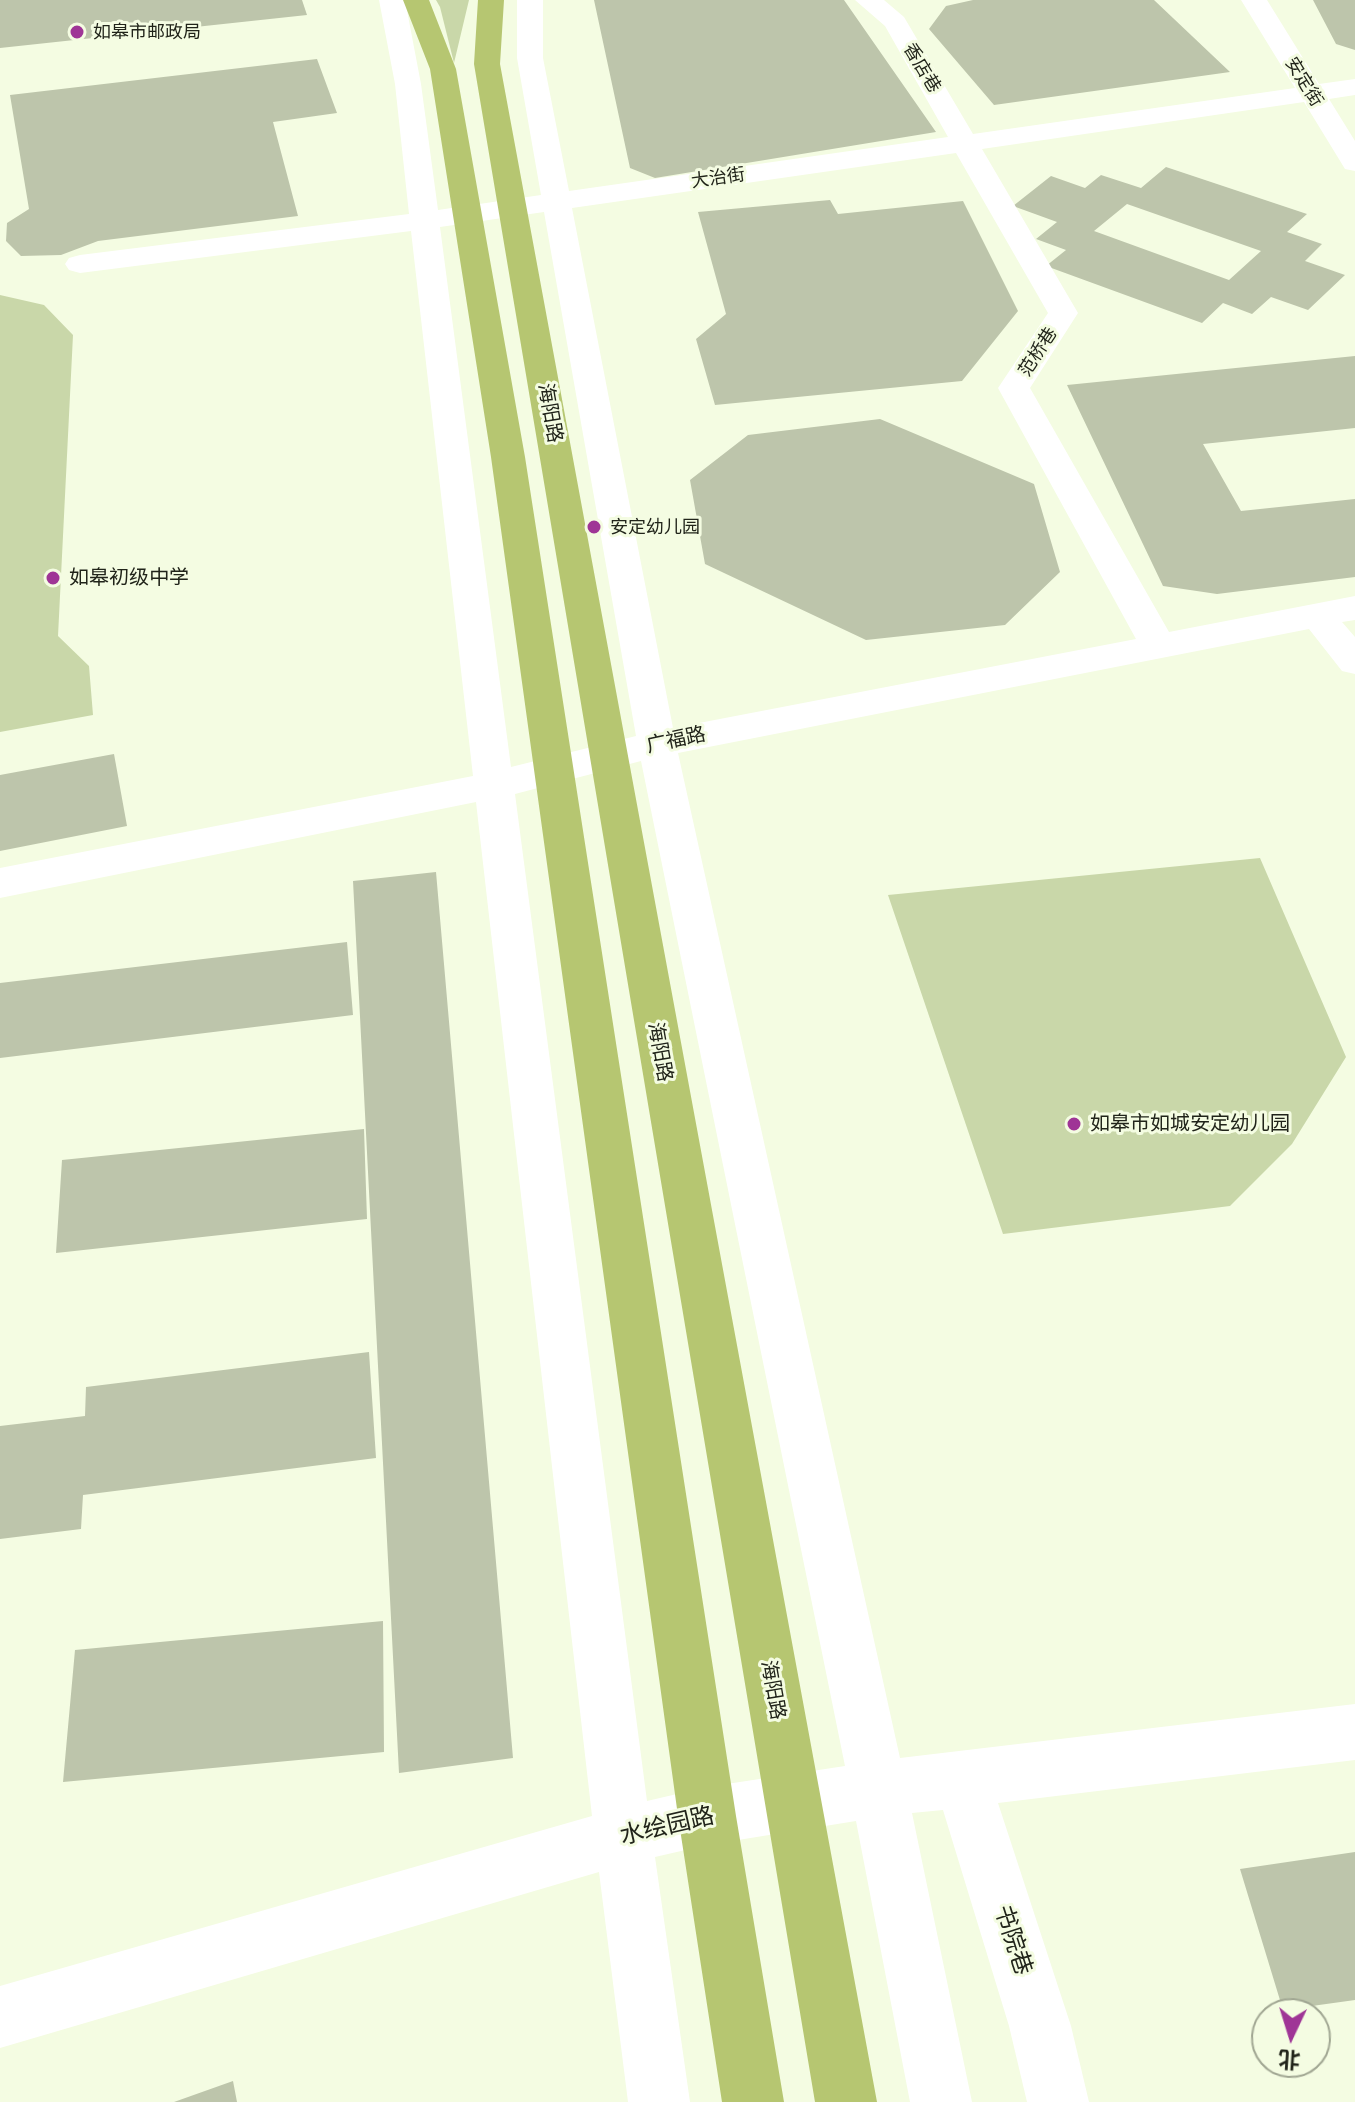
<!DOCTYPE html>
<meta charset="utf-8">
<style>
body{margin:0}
#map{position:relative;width:1355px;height:2102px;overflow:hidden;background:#f4fce2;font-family:"Public Sans","Noto Sans SC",sans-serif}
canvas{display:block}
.north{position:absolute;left:1251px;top:1998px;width:80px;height:80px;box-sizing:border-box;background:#f4fce2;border:2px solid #a0a692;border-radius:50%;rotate:184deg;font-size:22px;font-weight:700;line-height:32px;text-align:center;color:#21241a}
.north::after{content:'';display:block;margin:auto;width:28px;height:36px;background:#9f3596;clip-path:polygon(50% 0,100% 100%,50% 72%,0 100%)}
</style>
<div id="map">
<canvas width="1355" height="2102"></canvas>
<div class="north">北</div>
</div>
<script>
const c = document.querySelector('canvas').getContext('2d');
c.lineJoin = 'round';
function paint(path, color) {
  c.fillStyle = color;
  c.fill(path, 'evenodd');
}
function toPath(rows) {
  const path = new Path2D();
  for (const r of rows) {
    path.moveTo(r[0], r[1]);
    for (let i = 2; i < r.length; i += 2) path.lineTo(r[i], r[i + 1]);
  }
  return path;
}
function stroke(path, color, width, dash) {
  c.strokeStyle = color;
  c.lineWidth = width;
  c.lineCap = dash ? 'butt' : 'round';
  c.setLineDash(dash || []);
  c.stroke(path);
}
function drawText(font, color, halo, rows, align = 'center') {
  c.font = font + ' "Public Sans","Noto Sans SC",sans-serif';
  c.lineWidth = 6;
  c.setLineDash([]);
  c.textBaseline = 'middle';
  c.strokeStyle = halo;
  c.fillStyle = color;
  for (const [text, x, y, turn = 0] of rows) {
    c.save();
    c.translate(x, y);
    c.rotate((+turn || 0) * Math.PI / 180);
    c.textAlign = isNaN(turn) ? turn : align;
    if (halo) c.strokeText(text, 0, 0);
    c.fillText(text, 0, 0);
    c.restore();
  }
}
paint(toPath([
 [436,0,469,0,454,63,440,7],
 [0,295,44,305,73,335,58,636,89,666,93,715,0,732],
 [1260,858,1346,1057,1292,1144,1230,1206,1003,1234,888,895]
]), '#c9d7a9');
paint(toPath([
 [0,0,302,0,307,15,0,48],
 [594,0,844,0,936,132,655,178,630,168],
 [973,0,1154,0,1230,72,994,105,929,29,946,6],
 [1313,0,1355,0,1355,50,1336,44],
 [317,59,337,113,273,122,298,216,98,241,61,255,21,256,6,241,7,223,29,209,10,95],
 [1166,167,1307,214,1287,232,1322,244,1305,261,1345,275,1308,310,1271,297,1252,314,1223,303,1202,323,1046,266,1066,250,1036,239,1057,222,1013,206,1051,176,1085,188,1101,175,1141,188],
 [1127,204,1261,251,1229,280,1094,231],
 [830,200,838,214,963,201,1018,311,962,381,715,405,696,339,726,314,698,212],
 [1355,356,1355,428,1203,444,1241,511,1355,499,1355,577,1217,594,1163,586,1067,385],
 [880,419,1034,484,1060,572,1005,625,866,640,705,564,690,480,748,435],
 [114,754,127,826,0,851,0,775],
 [436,872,513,1758,399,1773,353,881],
 [347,942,353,1015,0,1058,0,983],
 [364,1129,367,1219,56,1253,62,1160],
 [369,1352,376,1458,83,1495,81,1529,0,1539,0,1426,85,1416,86,1387],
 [383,1621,384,1752,63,1782,75,1650],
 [1355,1852,1355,2000,1283,2010,1240,1869],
 [233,2081,237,2102,174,2102]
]), '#bdc5ab');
paint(toPath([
 [379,0,405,0,421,84,438,210,541,195,517,58,517,0,543,0,543,58,569,191,948,137,885,26,855,0,884,0,904,17,973,134,1295,88,1241,0,1267,0,1319,84,1355,79,1355,95,1329,99,1355,141,1355,171,1345,169,1304,102,982,149,1078,313,1030,388,1169,632,1355,596,1355,620,1342,622,1355,637,1355,674,1342,671,1309,629,678,753,900,1758,1355,1704,1355,1760,998,1803,1071,2026,1089,2102,1027,2102,1009,2026,943,1810,912,1813,972,2102,910,2102,856,1821,707,1845,655,1857,690,2102,628,2102,599,1872,0,2048,0,1986,592,1816,476,802,0,898,0,868,473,776,411,231,80,273,69,270,65,264,69,258,80,255,409,214,395,84,379,0],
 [956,153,1048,313,998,388,1136,639,673,728,572,208,956,153],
 [544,212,636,736,511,767,440,227,544,212],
 [641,761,845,1766,707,1787,647,1801,515,794,641,761]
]), '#fff');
paint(toPath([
 [403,0,429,0,456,69,525,457,736,1816,784,2102,722,2102,678,1816,491,457,430,69,403,0],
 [478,0,504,0,500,64,877,2102,815,2102,474,64,478,0]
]), '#b6c671');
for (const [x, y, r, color] of [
 [77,32,8,"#9f3596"],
 [594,527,8,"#9f3596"],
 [53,578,8,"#9f3596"],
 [1074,1124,8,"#9f3596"]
]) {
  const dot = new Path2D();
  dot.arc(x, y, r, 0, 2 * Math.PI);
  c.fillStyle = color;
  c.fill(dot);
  stroke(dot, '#f4fce2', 3);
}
drawText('18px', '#21241a', '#f4fce2', [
 ["如皋市邮政局",93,32],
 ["安定幼儿园",610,527]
], 'left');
drawText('18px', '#21241a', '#f4fce2', [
 ["香店巷",922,68,59],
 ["安定街",1304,82,58],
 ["大治街",718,178,-8],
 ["范桥巷",1038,352,-57]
]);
drawText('20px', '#21241a', '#f4fce2', [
 ["海阳路",550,413,80],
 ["广福路",676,740,-12],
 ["海阳路",660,1052,80],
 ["海阳路",773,1690,80]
]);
drawText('20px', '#21241a', '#f4fce2', [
 ["如皋初级中学",69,578],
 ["如皋市如城安定幼儿园",1090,1124]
], 'left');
drawText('24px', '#21241a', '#f4fce2', [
 ["水绘园路",667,1826,-13],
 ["书院巷",1013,1940,72]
]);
</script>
